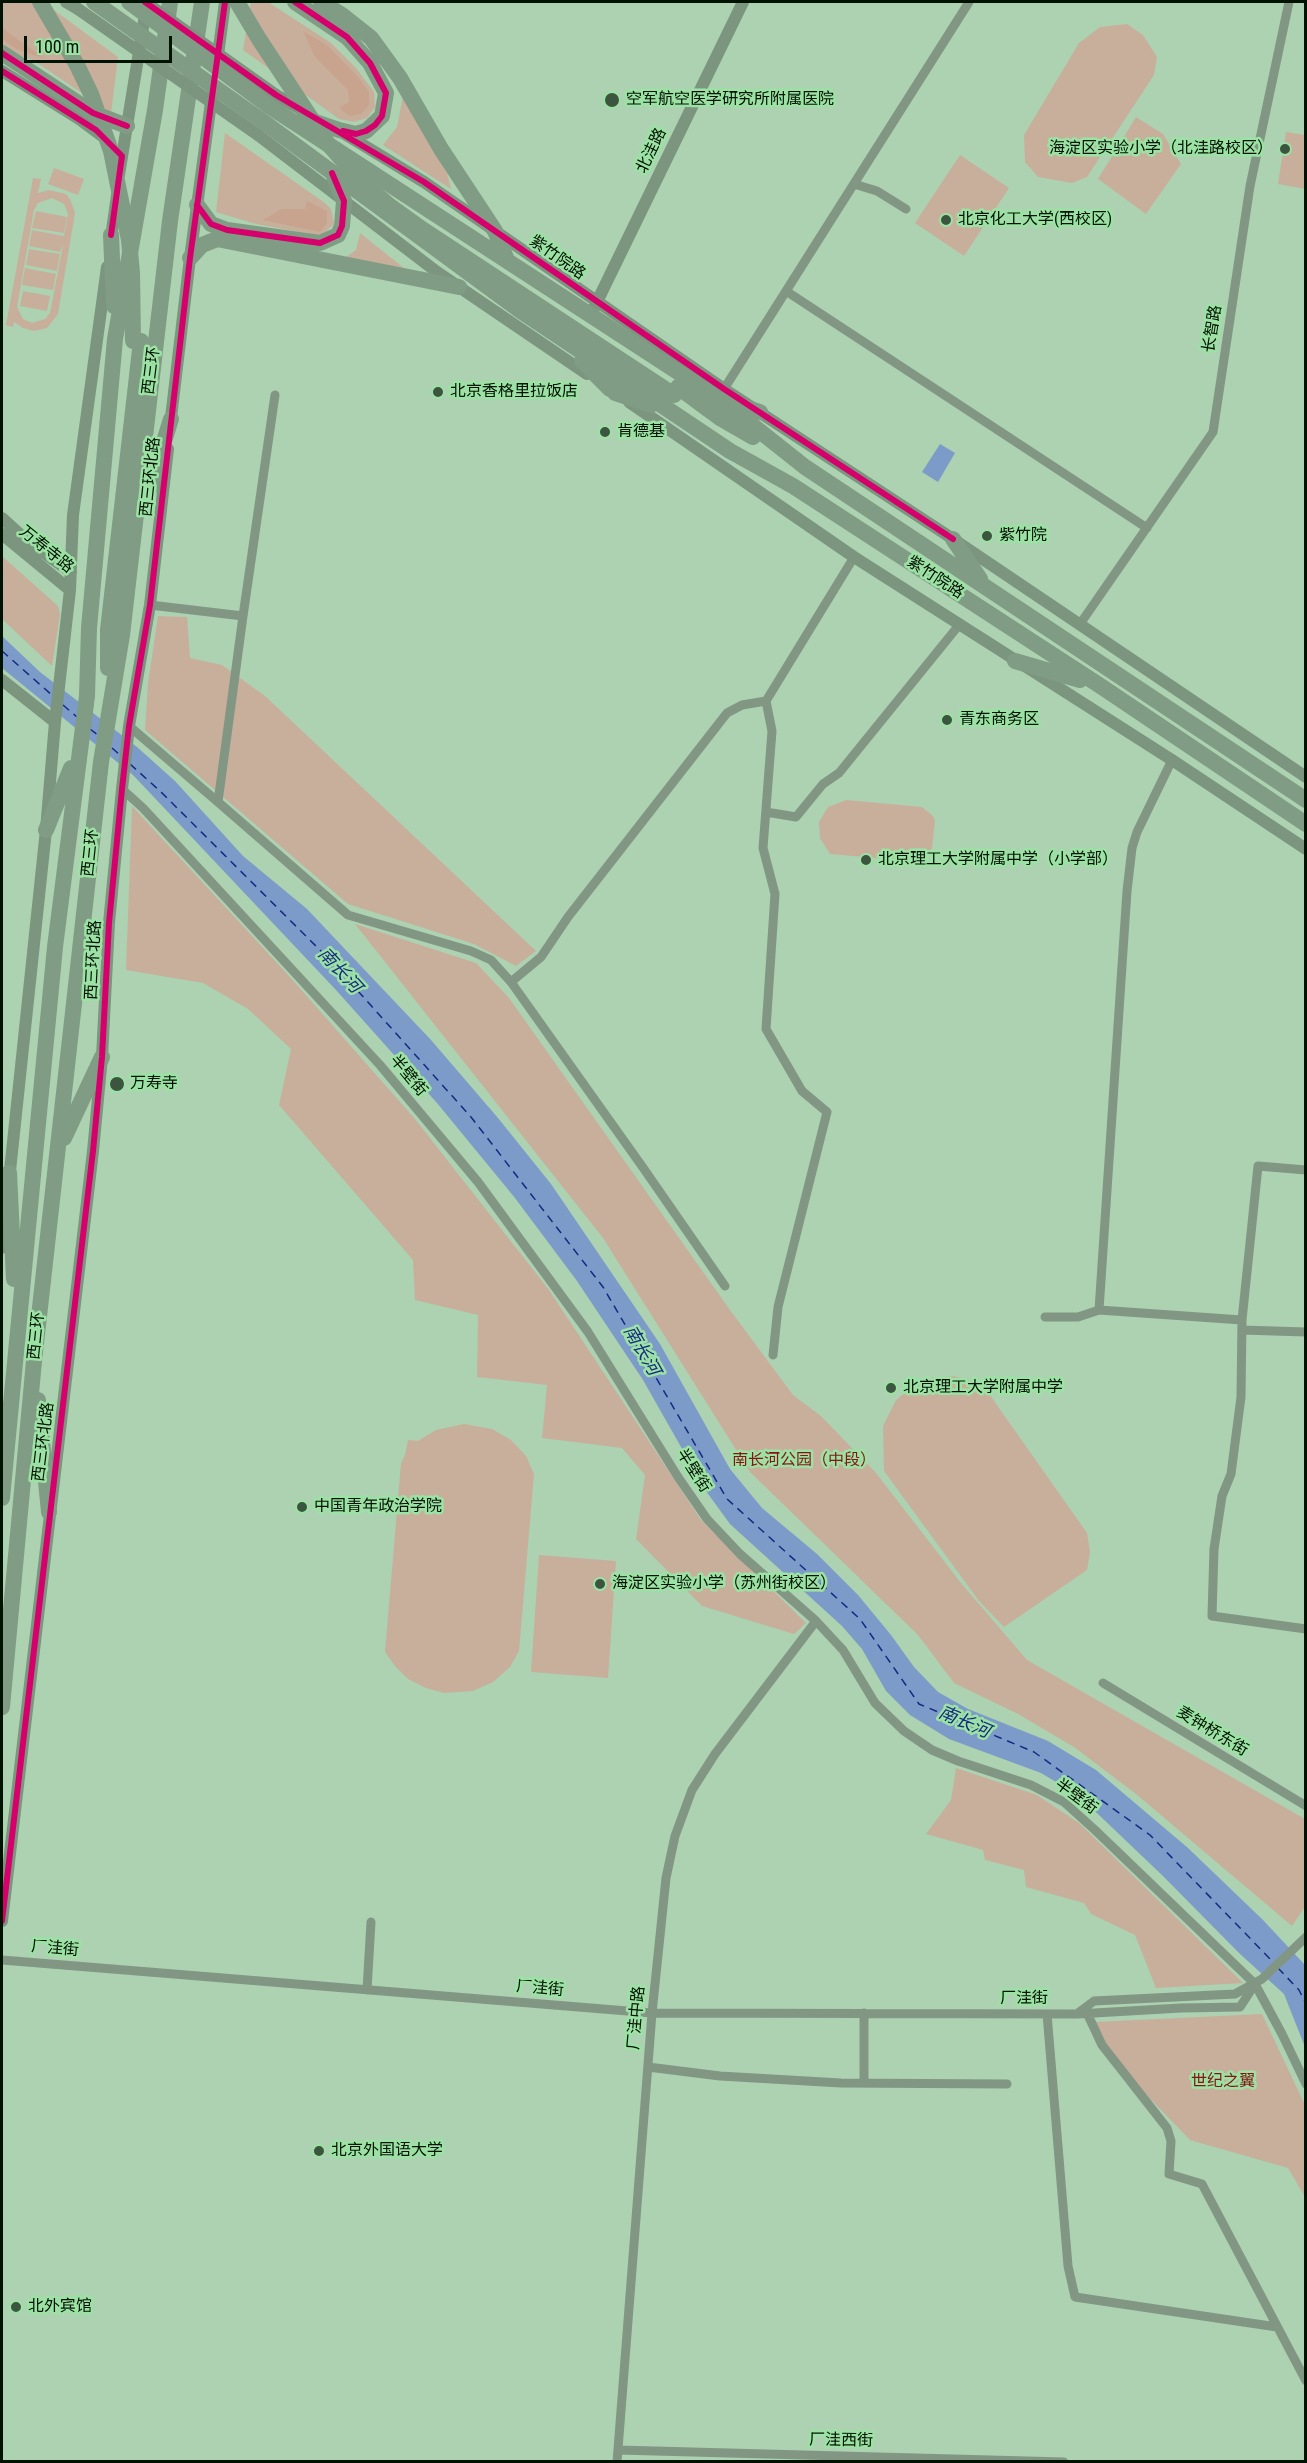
<!DOCTYPE html>
<meta charset="utf-8">
<style>
body{margin:0}
#map{position:relative;width:1307px;height:2463px;overflow:hidden;background:#acd2b1;font-family:"Roboto Condensed",sans-serif}
canvas{display:block}
.frame{position:absolute;inset:0;border:3px solid #001201;pointer-events:none}
.scale{position:absolute;left:24px;top:36px;width:148px;height:27px;box-sizing:border-box;border:3px solid #001201;border-top:0;padding-left:8px;font-size:18px;line-height:21px;white-space:nowrap;color:#001201;-webkit-text-stroke:4px #9ce2a4;paint-order:stroke}
</style>
<div id="map">
<canvas width="1307" height="2463"></canvas>
<div class="frame"></div>
<div class="scale">100 m</div>
</div>
<script>
const c = document.querySelector('canvas').getContext('2d');
c.lineJoin = 'round';
function paint(path, color) {
  c.fillStyle = color;
  c.fill(path, 'evenodd');
}
function toPath(rows) {
  const path = new Path2D();
  for (const r of rows) {
    path.moveTo(r[0], r[1]);
    for (let i = 2; i < r.length; i += 2) path.lineTo(r[i], r[i + 1]);
  }
  return path;
}
function stroke(path, color, width, dash) {
  c.strokeStyle = color;
  c.lineWidth = width;
  c.lineCap = dash ? 'butt' : 'round';
  c.setLineDash(dash || []);
  c.stroke(path);
}
function drawText(font, color, halo, rows, align = 'center') {
  c.font = font + ' "Roboto Condensed","Noto Sans SC",sans-serif';
  c.lineWidth = 5;
  c.setLineDash([]);
  c.textBaseline = 'middle';
  c.strokeStyle = halo;
  c.fillStyle = color;
  for (const [text, x, y, turn = 0] of rows) {
    c.save();
    c.translate(x, y);
    c.rotate((+turn || 0) * Math.PI / 180);
    c.textAlign = isNaN(turn) ? turn : align;
    if (halo) c.strokeText(text, 0, 0);
    c.fillText(text, 0, 0);
    c.restore();
  }
}
paint(toPath([
 [2,2,43,2,118,57,111,113,33,60,4,51,2,48],
 [251,2,268,2,331,43,356,68,374,92,375,107,367,118,354,122,339,119,243,50],
 [1127,24,1143,35,1157,57,1154,75,1087,177,1072,183,1038,177,1025,162,1024,135,1079,43,1100,27],
 [403,96,447,173,451,189,383,145,397,127],
 [1136,117,1163,134,1181,164,1146,214,1098,179],
 [1286,132,1305,135,1305,189,1278,184],
 [225,133,325,203,331,209,334,224,321,236,256,224,216,212],
 [960,155,1009,188,964,256,915,223],
 [54,168,84,179,78,195,48,184],
 [33,178,41,179,38,193,49,190,66,194,70,199,75,213,58,314,47,328,34,331,23,328,14,322,13,327,6,325],
 [52,198,64,204,68,214,64,236,32,230,29,246,60,252,63,245,50,313,45,319,32,323,23,319,17,307,34,210,38,203],
 [36,211,67,217,64,233,32,228],
 [360,233,410,273,346,257,356,250],
 [29,249,60,254,57,271,26,265],
 [25,268,56,274,53,290,22,285],
 [23,291,50,296,47,311,20,306],
 [2,556,58,606,60,615,52,666,2,619],
 [158,616,187,617,190,658,222,665,265,696,536,951,516,966,474,944,348,904,145,730,148,683],
 [846,800,922,807,933,816,935,821,932,848,925,856,911,861,830,854,820,838,819,822,828,807],
 [132,806,289,976,415,1119,549,1290,701,1520,806,1623,794,1634,702,1606,636,1539,645,1475,622,1448,542,1438,547,1385,477,1377,478,1315,415,1300,413,1260,279,1105,291,1049,248,1009,203,983,126,970],
 [355,924,476,963,509,998,730,1310,793,1395,821,1416,876,1473,961,1583,1027,1660,1305,1819,1305,1907,1292,1926,1136,1794,1074,1747,1018,1714,954,1683,918,1635,750,1472,603,1238],
 [952,1376,969,1380,987,1391,1087,1533,1090,1552,1087,1570,1004,1627,979,1601,884,1471,883,1426,896,1400,917,1383,934,1377],
 [464,1424,492,1429,511,1440,526,1456,534,1474,519,1651,510,1667,493,1682,473,1691,444,1693,426,1688,408,1679,394,1665,385,1652,401,1463,405,1455,408,1440,418,1441,436,1430],
 [539,1555,616,1561,608,1678,531,1672],
 [956,1768,1037,1795,1079,1823,1243,1983,1156,1988,1135,1935,1091,1914,1084,1903,1026,1887,1024,1870,985,1860,983,1850,926,1834,951,1800],
 [1262,2014,1305,2105,1305,2197,1288,2168,1190,2140,1097,2044,1095,2022]
]), '#c8af9b');
paint(toPath([
 [2,26,6,31,45,59,16,49,2,39],
 [303,31,328,46,358,77,369,92,369,105,361,114,350,116,339,108,349,102,348,90,315,57],
 [307,201,327,211,327,223,320,232,263,220,282,209,305,209]
]), '#c8a38e');
paint(toPath([
 [940,444,955,453,938,482,922,472],
 [2,636,40,672,137,747,175,781,243,856,307,909,431,1040,498,1118,551,1184,660,1344,730,1469,762,1508,817,1554,858,1595,891,1635,914,1667,938,1692,968,1709,1048,1741,1096,1770,1188,1848,1263,1920,1305,1965,1305,2047,1284,1994,1239,1953,1163,1876,1078,1795,1041,1773,949,1739,910,1715,886,1691,862,1649,842,1626,730,1524,706,1491,643,1380,577,1281,515,1198,437,1103,336,990,133,775,2,668]
]), '#7c9bc8');
stroke(toPath([
 [2,651,53,696],
 [63,705,77,717],
 [90,729,98,735],
 [112,748,120,755],
 [130,764,160,791,331,961,471,1117,603,1287,727,1499,860,1619,919,1704,1034,1752,1150,1835,1273,1962],
 [1278,1968,1299,1990,1306,2004]
]), '#162983', 1.5, [8, 6]);
stroke(toPath([
 [854,184,877,191,906,209],
 [786,291,1147,528],
 [724,389,969,2],
 [243,616,275,395],
 [1080,624,1213,432,1250,186,1289,2],
 [766,701,772,731,763,848,775,894,766,1029,802,1091,827,1112,778,1307,773,1355],
 [129,726,218,802,243,616,150,605],
 [1172,760,1137,832,1132,848,1127,891,1099,1310,1242,1320,1258,1166,1306,1170],
 [122,789,143,808,380,1065,478,1182,588,1332,678,1477,707,1519,740,1554,816,1621,843,1650,875,1703,904,1731,932,1750,958,1761,1031,1785,1064,1802,1095,1830,1255,1984,1282,2034,1306,2084],
 [218,802,348,915,471,951,491,960,511,982,644,1169,725,1286],
 [766,812,796,817,823,784,839,773,959,625],
 [511,982,541,957,568,917,727,713,742,705,766,701,854,557],
 [1045,1317,1078,1317,1099,1310],
 [1242,1320,1241,1397,1231,1474,1222,1496,1214,1549,1212,1616,1306,1629],
 [1242,1330,1306,1332],
 [1103,1683,1306,1806],
 [2,1960,652,2013,1077,2014,1181,2008,1240,2007,1255,1984],
 [367,1990,371,1922],
 [1078,2013,1094,2001,1235,1994,1262,1979,1306,1937],
 [1087,2013,1102,2045,1167,2128,1171,2141,1169,2174,1202,2184,1306,2381],
 [1047,2014,1068,2266,1075,2297,1277,2327],
 [648,2067,720,2076,841,2083,1007,2084],
 [864,2082,864,2013],
 [618,2450,1064,2462],
 [617,2462,652,2013,666,1878,675,1836,692,1790,715,1754,816,1621]
]), '#829684', 9);
stroke(toPath([
 [66,2,78,9],
 [217,63,225,2],
 [2,71,79,119,106,139],
 [276,95,304,111],
 [345,134,424,182,724,389,953,539,1306,777],
 [258,135,437,272,587,374],
 [119,175,146,9],
 [110,244,117,195],
 [594,308,743,2],
 [629,402,854,557,1172,760,1306,849],
 [170,426,190,258,212,95],
 [2,518,26,540,71,572],
 [2,534,70,590],
 [2,680,55,722],
 [9,1180,46,830,55,722,70,590,73,515,107,267],
 [2,1248,5,1215],
 [2,1921,93,1151,102,1057,109,923,122,789,129,726,150,605,168,449]
]), '#7b957f', 12);
stroke(toPath([
 [295,2,347,37,370,63,386,93,382,116,366,131,356,134,339,130,304,118],
 [321,2,342,15,371,38,400,78,441,149,495,231,507,260],
 [2,53,93,113,127,126],
 [269,106,718,398,805,467,1306,800],
 [265,123,518,309,730,451,793,486,1099,685,1306,824],
 [197,205,211,224,227,230,320,243,338,235,342,226,344,201,333,174],
 [111,235,114,306],
 [190,258,202,245,217,239,459,287],
 [582,361,610,389],
 [678,387,720,418,753,437],
 [615,393,651,405],
 [729,402,760,412],
 [145,503,171,419],
 [953,539,980,579],
 [1015,661,1080,680],
 [108,668,108,630,141,341],
 [46,830,71,768],
 [64,1138,102,1057],
 [9,1173,14,1279],
 [38,1400,49,1512],
 [2,1498,55,947,87,696,89,628,115,339,155,110,170,2],
 [2,1707,34,1361,101,762,122,635,170,221,202,2]
]), '#809c84', 16);
stroke(toPath([
 [145,2,276,95],
 [78,9,258,135]
]), '#7b957f', 12);
stroke(toPath([
 [40,2,77,65,91,94,111,151,129,240,132,273,133,341],
 [94,2,265,123],
 [129,2,269,106],
 [237,2,259,39,328,144,361,181,390,206,422,229,674,395]
]), '#809c84', 16);
stroke(toPath([
 [145,2,276,95,424,182,724,389,953,539],
 [295,2,347,37,370,63,386,93,382,116,375,125,366,131,356,134,343,131],
 [2,53,93,113,127,126],
 [2,71,96,130,122,156,111,235],
 [197,205,211,224,227,230,320,243,338,235,342,226,344,201,332,173],
 [2,1921,93,1151,102,1057,109,923,122,789,129,726,150,605,190,258,225,2]
]), '#d6006c', 6);
for (const [x, y, r, color] of [
 [612,100,8,"#3c553f"],
 [1285,149,6,"#3c553f"],
 [946,220,6,"#3c553f"],
 [438,392,6,"#3c553f"],
 [605,432,6,"#3c553f"],
 [987,536,6,"#3c553f"],
 [947,720,6,"#3c553f"],
 [866,860,6,"#3c553f"],
 [117,1084,8,"#3c553f"],
 [891,1388,6,"#3c553f"],
 [302,1507,6,"#3c553f"],
 [600,1584,6,"#3c553f"],
 [319,2151,6,"#3c553f"],
 [16,2307,6,"#3c553f"]
]) {
  const dot = new Path2D();
  dot.arc(x, y, r, 0, 2 * Math.PI);
  c.fillStyle = color;
  c.fill(dot);
  stroke(dot, '#9ce2a4', 2);
}
drawText('16px', '#001201', '#9ce2a4', [
 ["空军航空医学研究所附属医院",626,100],
 ["海淀区实验小学（北洼路校区）",1273,149,"right"],
 ["北京化工大学(西校区)",958,220],
 ["北京香格里拉饭店",450,392],
 ["肯德基",617,432],
 ["紫竹院",999,536],
 ["青东商务区",959,720],
 ["北京理工大学附属中学（小学部）",878,860],
 ["万寿寺",130,1084],
 ["北京理工大学附属中学",903,1388],
 ["中国青年政治学院",314,1507],
 ["海淀区实验小学（苏州街校区）",612,1584],
 ["北京外国语大学",331,2151],
 ["北外宾馆",28,2307]
], 'left');
drawText('16px', '#001201', '#9ce2a4', [
 ["北洼路",652,151,-64],
 ["紫竹院路",557,258,35],
 ["长智路",1213,329,-81],
 ["西三环",152,371,-83],
 ["西三环北路",151,477,-84],
 ["万寿寺路",46,550,39],
 ["紫竹院路",935,578,33],
 ["西三环",91,853,-84],
 ["西三环北路",94,960,-87],
 ["半壁街",408,1076,50],
 ["西三环",37,1336,-84],
 ["西三环北路",44,1442,-83],
 ["半壁街",693,1471,57],
 ["麦钟桥东街",1212,1732,31],
 ["半壁街",1076,1797,36],
 ["厂洼街",55,1949,5],
 ["厂洼街",540,1989,5],
 ["厂洼街",1024,1999],
 ["厂洼中路",637,2018,-85],
 ["厂洼西街",841,2441,1]
]);
drawText('16px', '#891212', '#9ce2a4', [
 ["南长河公园（中段）",804,1461],
 ["世纪之翼",1223,2082]
]);
drawText('italic 18px', '#162983', '#9ce2a4', [
 ["南长河",339,971,47],
 ["南长河",641,1351,60],
 ["南长河",964,1723,23]
]);
</script>
